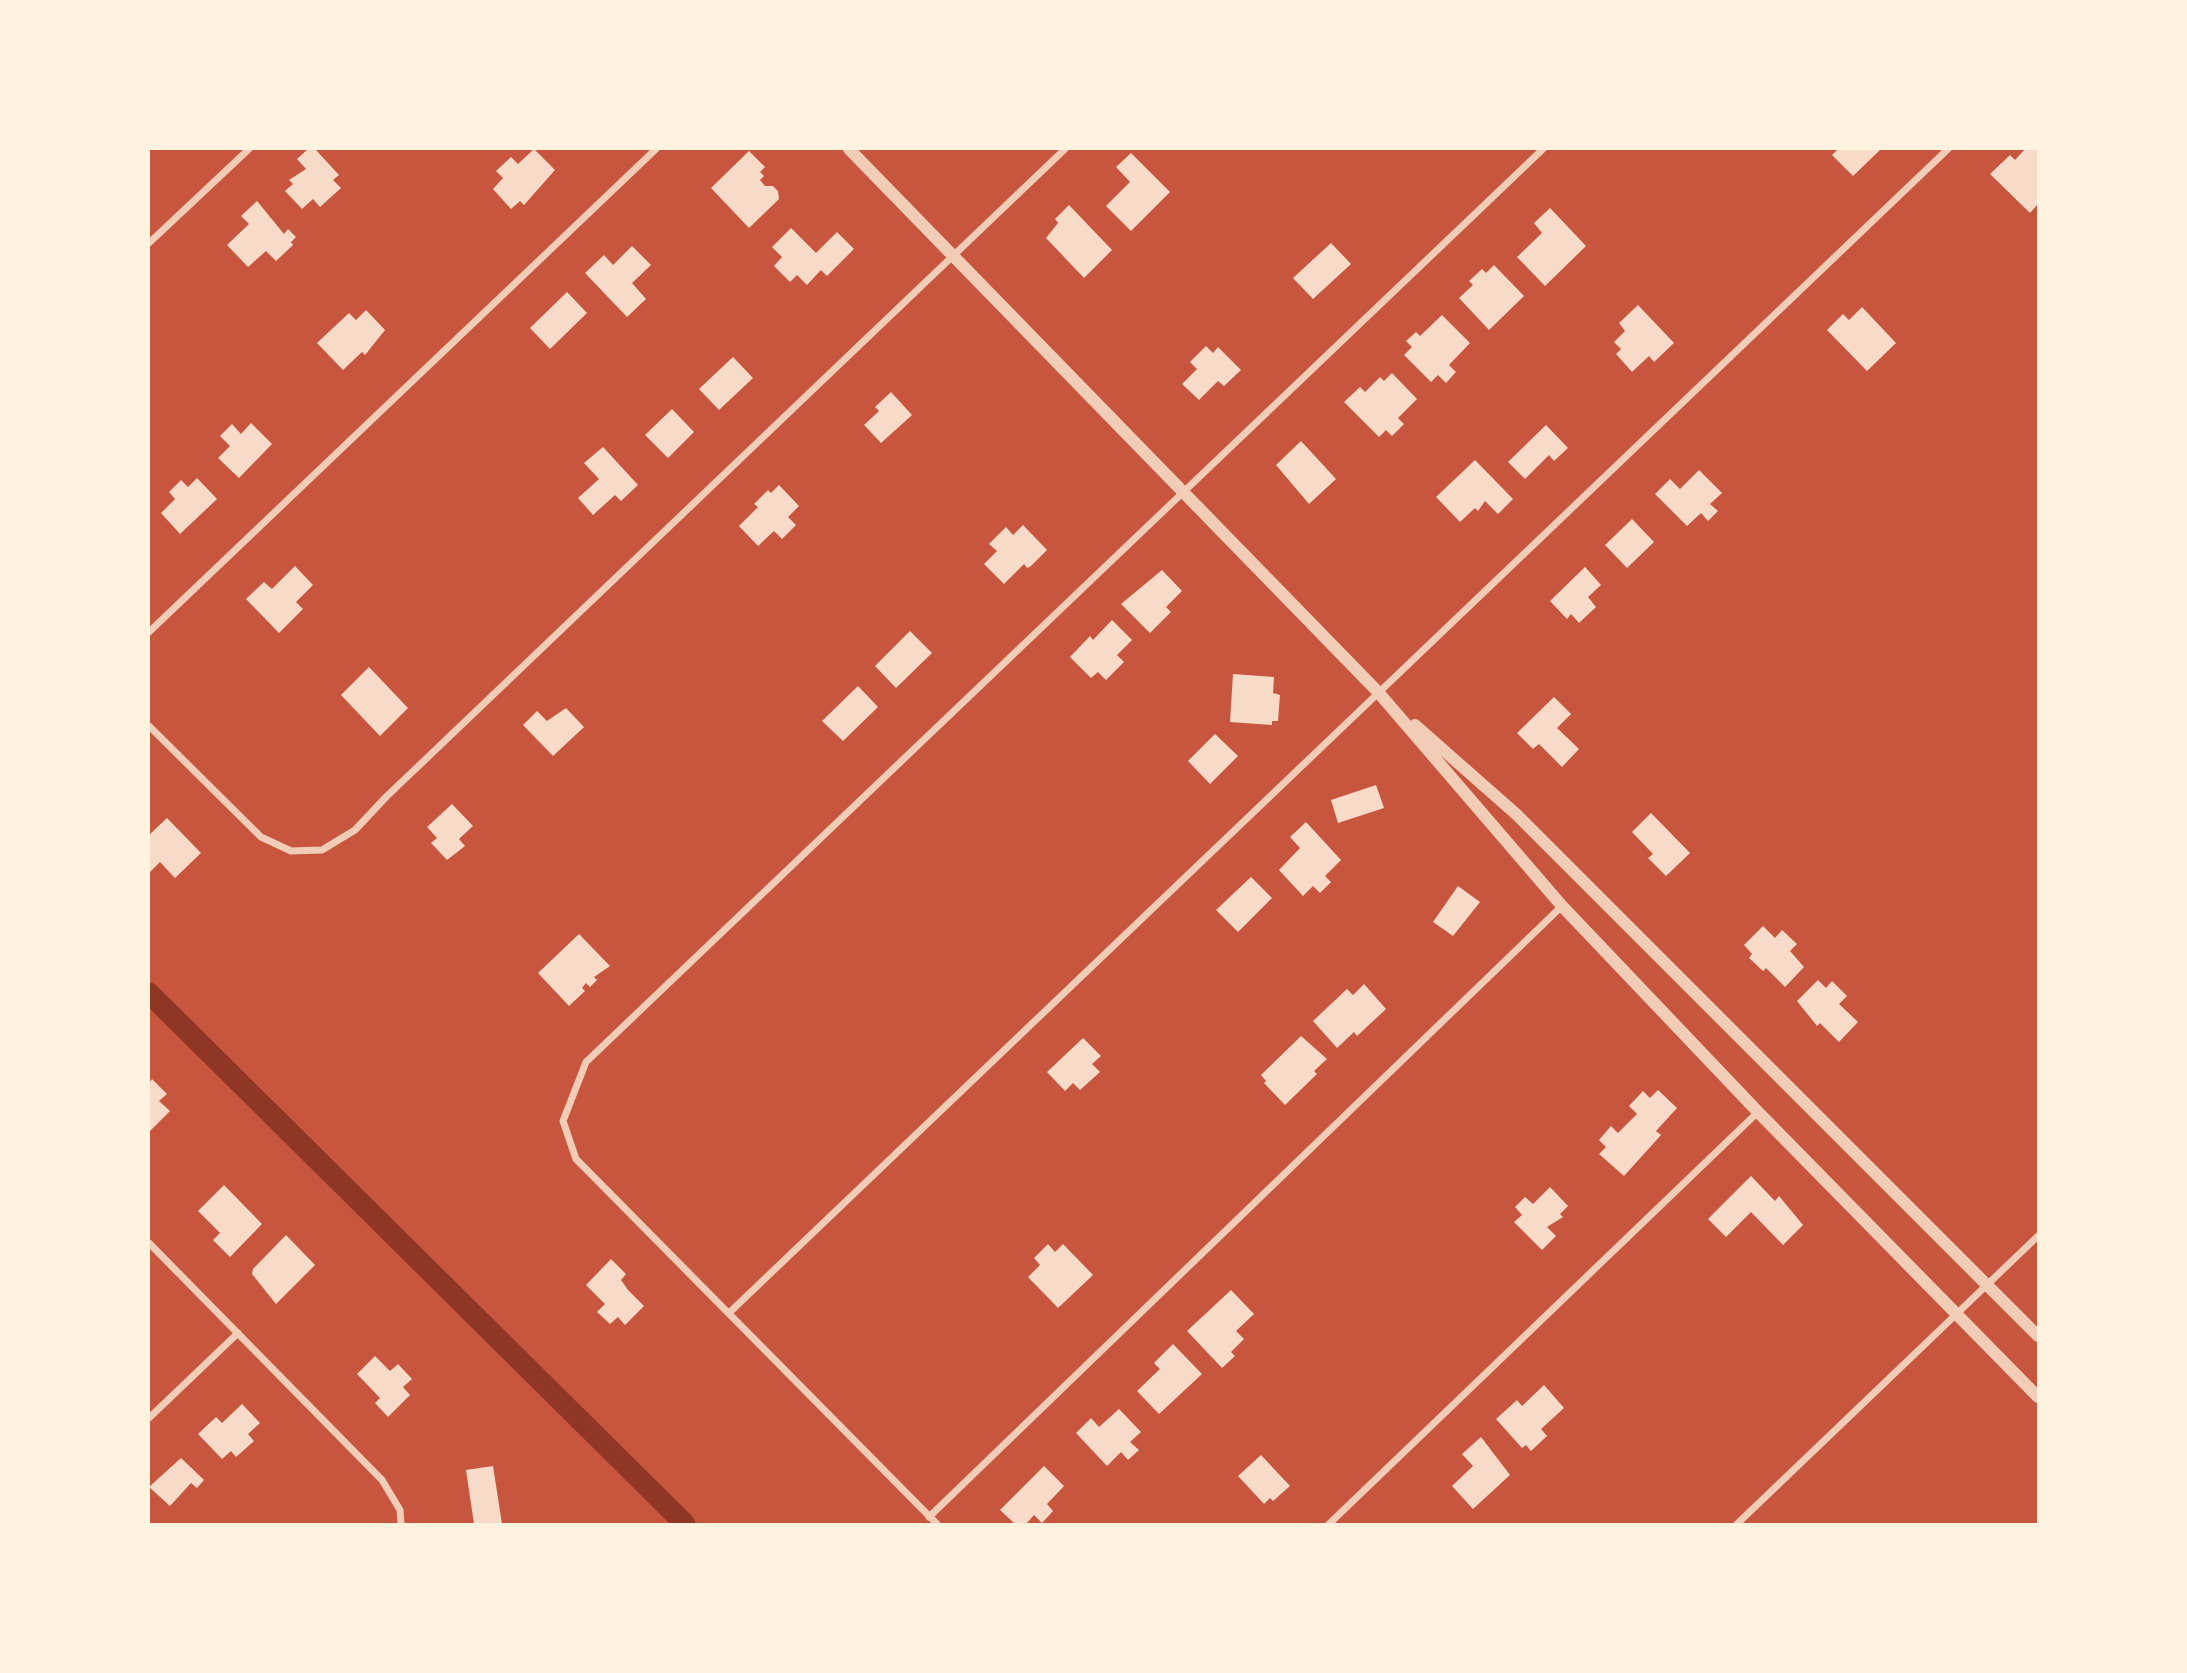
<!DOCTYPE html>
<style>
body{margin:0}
#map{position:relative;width:2187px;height:1673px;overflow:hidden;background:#c8553d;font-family:"DM Sans",sans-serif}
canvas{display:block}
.frame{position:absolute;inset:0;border:150px solid #fff3e0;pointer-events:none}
</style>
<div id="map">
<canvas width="2187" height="1673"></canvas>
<div class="frame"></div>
</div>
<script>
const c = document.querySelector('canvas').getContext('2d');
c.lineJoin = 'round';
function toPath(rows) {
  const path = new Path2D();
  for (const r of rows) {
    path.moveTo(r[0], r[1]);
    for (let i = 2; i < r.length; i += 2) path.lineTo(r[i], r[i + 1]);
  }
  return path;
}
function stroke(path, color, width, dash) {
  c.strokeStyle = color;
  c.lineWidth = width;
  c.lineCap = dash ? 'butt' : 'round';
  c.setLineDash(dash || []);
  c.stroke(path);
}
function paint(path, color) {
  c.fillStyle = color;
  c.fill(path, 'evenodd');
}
stroke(toPath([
 [149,993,685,1524]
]), '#8f3625', 21);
paint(toPath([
 [308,149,315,149,339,175,333,180,341,188,320,207,313,199,302,209,285,191,293,184,289,180,306,169,297,159],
 [534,149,555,170,524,205,520,201,511,209,493,189,503,178,496,171,511,157,518,164],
 [1838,149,1881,149,1853,176,1832,155],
 [2025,149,2038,149,2038,204,2030,213,1990,174,2010,155,2015,160],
 [749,151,765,167,760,172,764,176,760,180,765,186,773,186,778,191,779,199,749,228,711,188],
 [1131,153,1170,192,1131,231,1106,206,1130,182,1116,167],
 [257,201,284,234,288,229,296,237,291,242,293,245,276,261,266,251,248,267,227,245,249,224,241,216],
 [1069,205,1112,250,1084,278,1046,238,1058,223,1055,219],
 [1550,208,1586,246,1545,286,1517,257,1542,233,1534,223],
 [791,228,816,253,837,232,854,249,827,276,821,270,807,285,797,275,790,282,774,266,782,257,772,247],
 [1331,243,1351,264,1313,299,1293,278],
 [632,246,651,265,632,283,646,299,627,317,585,273,604,255,613,265],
 [1494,265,1524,296,1489,330,1459,298,1473,285,1469,281,1482,269,1486,273],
 [567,292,587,313,550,349,530,328],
 [1638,305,1674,343,1654,362,1649,356,1632,372,1616,354,1621,349,1614,342,1625,331,1619,323],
 [1862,307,1896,343,1867,371,1827,330,1843,314,1849,320],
 [366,310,385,330,365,355,362,352,343,370,317,343,349,313,356,320],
 [1442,315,1470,343,1449,365,1456,372,1446,383,1438,375,1431,382,1404,355,1412,347,1406,341,1416,332,1420,336],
 [1206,346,1213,353,1218,347,1241,370,1224,386,1218,381,1199,400,1182,384,1197,369,1190,362],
 [733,357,753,378,719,410,699,389],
 [1392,373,1417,399,1398,418,1404,424,1392,436,1386,430,1379,437,1344,402,1360,387,1365,392,1380,377,1384,381],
 [891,392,912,415,881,443,864,425,879,411,875,407],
 [672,409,694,432,668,458,645,435],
 [251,423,272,444,239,478,218,458,230,446,220,436,232,424,241,434],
 [1546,425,1568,448,1554,461,1549,455,1525,479,1508,462],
 [1301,441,1336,479,1309,504,1276,465],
 [603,447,638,485,621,501,615,495,593,515,578,498,599,479,584,463],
 [1475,460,1513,499,1498,514,1485,501,1478,511,1475,508,1460,522,1436,497],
 [1699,470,1722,493,1710,504,1718,511,1708,521,1701,513,1687,526,1655,494,1670,479,1680,489],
 [197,478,217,499,180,534,161,513,175,499,169,492,181,480,188,487],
 [779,485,799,506,788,517,796,525,782,539,774,531,758,546,739,526,758,507,754,504,768,490,771,493],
 [1632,519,1654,542,1627,568,1605,545],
 [1023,525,1047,550,1031,566,1027,568,1024,564,1004,584,984,564,997,551,989,544,1006,527,1013,535],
 [295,566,313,585,296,602,303,609,279,633,246,599,264,582,272,589],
 [1585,567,1601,585,1588,597,1596,607,1579,623,1571,614,1567,619,1550,601],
 [1162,570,1182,591,1166,607,1171,612,1150,633,1121,604],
 [1112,620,1132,640,1117,655,1124,662,1106,680,1098,672,1091,678,1070,657,1090,636,1093,640],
 [910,631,932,653,896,688,875,666],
 [369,667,408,708,380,736,341,695],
 [1233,674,1274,677,1273,693,1280,695,1278,721,1272,721,1272,725,1230,722],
 [858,686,878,707,843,741,822,721],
 [1554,697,1571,714,1557,728,1579,749,1562,767,1539,744,1533,749,1517,733],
 [566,708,584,727,553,756,523,725,537,711,547,721],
 [1215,734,1238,756,1210,784,1188,761],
 [1376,785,1384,808,1338,823,1331,800],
 [452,804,473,826,459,839,465,846,447,860,431,843,437,838,427,827],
 [1651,813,1690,853,1666,876,1648,858,1653,854,1632,832],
 [167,818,201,853,175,878,160,862,149,873,149,835],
 [1306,822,1341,860,1325,876,1331,882,1320,893,1313,886,1303,896,1279,870,1300,848,1290,837],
 [1251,877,1272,898,1238,932,1216,910],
 [1458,886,1480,902,1453,936,1433,922],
 [1763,926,1775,938,1782,930,1797,944,1790,951,1804,967,1785,987,1766,968,1763,971,1749,958,1752,954,1744,945],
 [579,934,610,966,594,977,597,980,590,987,586,983,582,988,585,991,569,1006,538,973],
 [1818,980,1826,988,1832,981,1847,996,1839,1004,1858,1022,1839,1042,1820,1023,1817,1026,1797,1001],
 [1364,984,1386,1009,1357,1036,1354,1032,1337,1048,1313,1021,1347,989,1353,995],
 [1301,1036,1327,1059,1314,1071,1317,1074,1285,1105,1264,1083,1266,1081,1261,1075],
 [1083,1038,1101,1056,1092,1064,1100,1072,1080,1090,1073,1083,1065,1091,1047,1072],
 [152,1079,167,1094,159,1101,170,1111,149,1132,149,1083],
 [1658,1090,1677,1108,1656,1131,1661,1135,1624,1176,1599,1154,1606,1147,1599,1140,1611,1126,1618,1133,1637,1114,1629,1106,1643,1091,1650,1098],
 [1751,1176,1775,1201,1779,1196,1803,1225,1783,1245,1751,1212,1726,1237,1708,1219],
 [224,1185,262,1224,230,1257,213,1240,220,1233,198,1211],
 [1550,1187,1568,1206,1560,1214,1563,1217,1547,1227,1556,1236,1542,1250,1514,1222,1522,1215,1515,1207,1525,1197,1533,1204],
 [286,1235,315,1265,276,1304,252,1274,253,1269],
 [1048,1244,1055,1252,1063,1244,1093,1275,1058,1308,1028,1277,1040,1265,1034,1258],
 [611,1259,626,1274,621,1280,628,1290,644,1306,625,1325,618,1317,610,1324,597,1312,605,1304,586,1285],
 [1231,1290,1254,1314,1236,1331,1244,1339,1231,1352,1235,1356,1222,1368,1187,1331],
 [1173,1344,1202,1374,1159,1414,1137,1391,1160,1369,1154,1363],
 [375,1356,390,1371,398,1364,412,1379,403,1387,410,1395,388,1417,375,1403,380,1398,357,1374],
 [1544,1385,1564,1408,1541,1429,1547,1436,1531,1451,1526,1445,1522,1448,1496,1419,1517,1400,1522,1406],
 [242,1404,260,1423,248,1434,254,1441,236,1457,231,1451,222,1459,198,1434,216,1417,222,1423],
 [1119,1409,1141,1432,1130,1442,1139,1450,1128,1460,1121,1452,1107,1466,1076,1433,1091,1418,1099,1427],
 [1481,1437,1510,1475,1473,1509,1452,1486,1473,1466,1462,1454],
 [1261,1455,1290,1486,1273,1501,1270,1498,1264,1504,1238,1476],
 [181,1458,204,1480,197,1488,191,1483,170,1506,149,1487],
 [493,1466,502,1524,474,1524,466,1470],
 [1044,1466,1064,1486,1047,1504,1053,1511,1042,1523,1034,1515,1026,1524,1015,1524,1000,1510]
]), '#f7dbc8');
stroke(toPath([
 [149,243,249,149],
 [149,632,656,149],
 [149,726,261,837,291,851,322,850,355,830,386,797,1065,149],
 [149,1243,382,1480,400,1510,401,1524],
 [730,1312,1948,149],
 [149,1418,238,1333],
 [929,1517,1562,906],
 [937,1524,576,1159,563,1121,586,1062,1543,149],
 [1329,1524,1758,1112],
 [1737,1524,2038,1236]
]), '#f1ccb7', 7);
stroke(toPath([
 [849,149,1378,692,1562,906,1758,1112,2038,1397],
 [1415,725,1516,814,2038,1336]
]), '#f1ccb7', 12);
</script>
